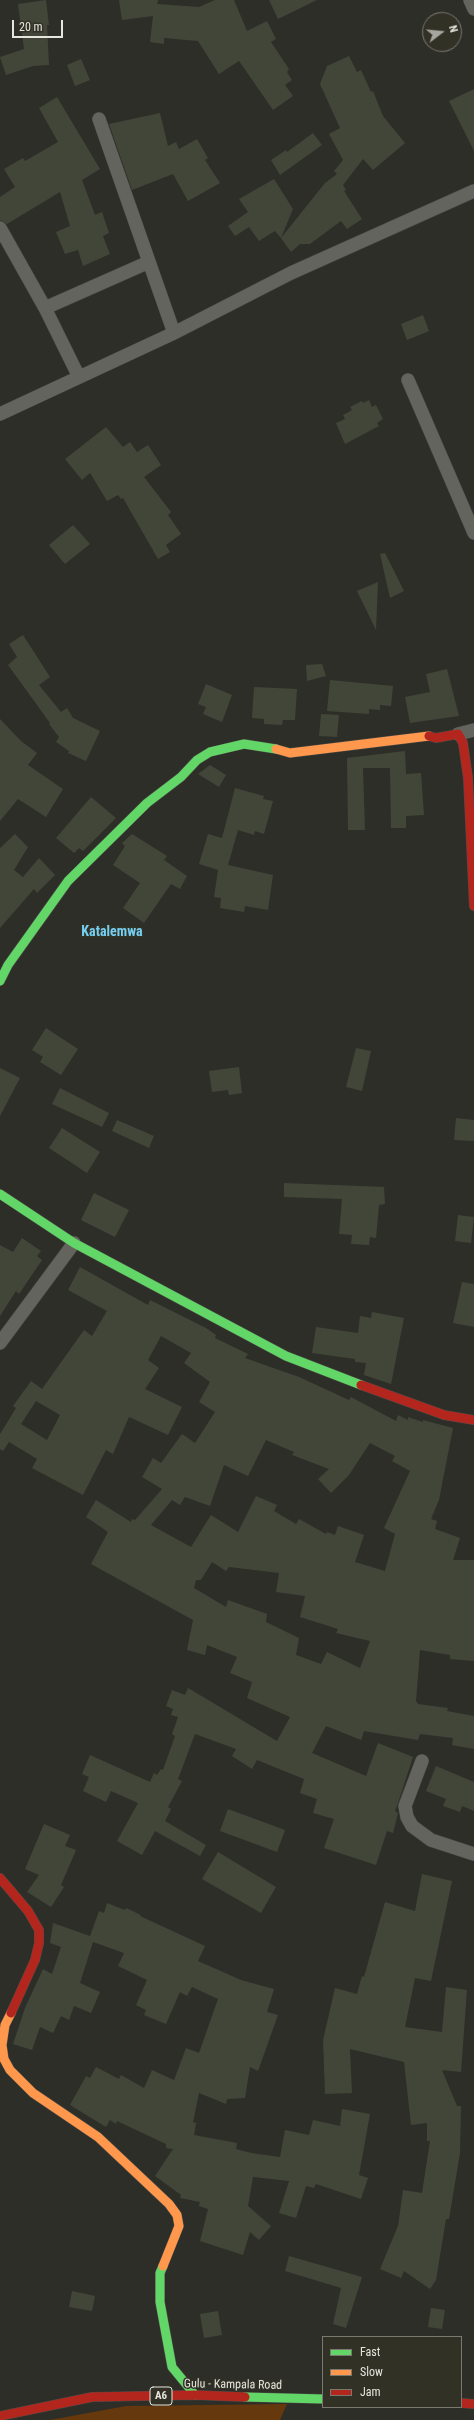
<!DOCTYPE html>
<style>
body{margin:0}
#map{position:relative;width:474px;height:2420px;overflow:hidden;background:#2e2e29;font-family:"Roboto Condensed",sans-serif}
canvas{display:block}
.legend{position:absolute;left:322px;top:2336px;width:140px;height:72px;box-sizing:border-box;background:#313126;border:1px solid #797970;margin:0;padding:5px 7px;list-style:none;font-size:12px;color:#e6e6df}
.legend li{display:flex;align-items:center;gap:8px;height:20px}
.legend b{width:20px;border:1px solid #797970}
.north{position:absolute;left:422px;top:12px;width:40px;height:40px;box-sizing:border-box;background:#313126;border:1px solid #797970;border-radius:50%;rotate:74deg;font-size:11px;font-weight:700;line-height:16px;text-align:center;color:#e6e6df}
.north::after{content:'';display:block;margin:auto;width:14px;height:18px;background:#a6a69f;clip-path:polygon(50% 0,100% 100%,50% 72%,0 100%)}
.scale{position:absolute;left:12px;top:20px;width:51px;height:18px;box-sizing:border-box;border:2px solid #e6e6df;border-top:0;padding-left:5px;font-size:12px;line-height:14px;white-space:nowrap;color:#e6e6df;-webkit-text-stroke:3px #313126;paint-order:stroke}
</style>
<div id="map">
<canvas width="474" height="2420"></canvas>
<ul class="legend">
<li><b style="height:5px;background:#63d668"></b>Fast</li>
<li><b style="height:5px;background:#ff974d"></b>Slow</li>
<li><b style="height:5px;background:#b3261e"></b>Jam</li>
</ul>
<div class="north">N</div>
<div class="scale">20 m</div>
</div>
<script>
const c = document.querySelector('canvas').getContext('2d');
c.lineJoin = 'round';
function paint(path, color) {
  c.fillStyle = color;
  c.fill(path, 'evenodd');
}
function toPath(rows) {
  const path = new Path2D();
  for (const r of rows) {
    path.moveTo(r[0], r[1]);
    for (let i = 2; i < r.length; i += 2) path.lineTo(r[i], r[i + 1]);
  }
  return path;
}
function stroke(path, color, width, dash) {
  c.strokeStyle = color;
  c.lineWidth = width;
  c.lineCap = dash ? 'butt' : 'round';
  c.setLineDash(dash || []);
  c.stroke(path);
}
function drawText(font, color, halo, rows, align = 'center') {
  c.font = font + ' "Roboto Condensed",sans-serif';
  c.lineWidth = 3;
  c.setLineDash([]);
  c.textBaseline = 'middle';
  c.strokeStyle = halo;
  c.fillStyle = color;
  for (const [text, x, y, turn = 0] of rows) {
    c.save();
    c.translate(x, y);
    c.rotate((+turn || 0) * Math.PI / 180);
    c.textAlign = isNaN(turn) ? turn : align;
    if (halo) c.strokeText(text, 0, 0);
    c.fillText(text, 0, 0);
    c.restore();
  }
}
paint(toPath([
 [287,2404,280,2420,50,2420,126,2406]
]), '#66380d');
paint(toPath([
 [46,0,49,25,47,25,49,65,33,66,6,75,0,57,24,49,18,4],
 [119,0,158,0,157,4,199,7,215,0,234,0,247,31,267,21,276,39,271,42,289,69,287,72,292,80,285,85,293,96,273,110,239,61,219,74,198,41,164,38,164,44,150,42,153,16,122,20],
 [269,0,317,0,278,19],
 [349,56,357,72,361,70,371,92,373,91,383,116,405,143,373,170,363,159,343,185,346,190,344,191,362,219,347,229,341,221,310,244,300,244,291,252,281,238,325,183,337,174,334,171,343,160,329,134,340,128,320,84,327,66],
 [81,59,90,80,75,86,67,65],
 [474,89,474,151,449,101],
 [57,97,100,169,82,180,95,215,102,212,109,233,103,236,110,254,83,266,78,250,65,254,56,232,70,226,60,192,7,224,0,220,0,197,15,187,4,169,23,158,25,161,58,142,39,108],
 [160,113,168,146,176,142,179,149,197,139,208,158,205,160,220,183,188,201,173,174,132,190,109,124],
 [313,133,322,145,280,175,271,160,286,150,287,152],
 [274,179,293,209,281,238,275,231,259,241,249,227,235,236,228,226,248,212,239,199],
 [423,315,429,331,407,340,401,324],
 [369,400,372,407,376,405,383,419,377,423,379,426,345,444,336,423,345,419,343,415,352,410,350,407,362,401,363,403],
 [106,427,123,447,130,442,137,452,148,445,161,465,144,477,171,512,168,515,181,534,166,545,170,552,158,559,123,498,121,499,118,495,107,501,90,473,82,480,65,459],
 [73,525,90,544,65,564,49,545],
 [385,553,404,591,390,598,380,554],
 [378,582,376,630,357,591],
 [23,635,50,677,39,685,61,712,67,708,73,718,100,731,86,761,68,753,69,751,56,742,59,737,49,724,50,723,8,665,17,657,19,660,9,644],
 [322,664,326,676,307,681,306,665],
 [447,669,459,716,410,723,405,697,430,692,426,674],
 [330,680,393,686,391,706,380,705,380,710,369,709,369,714,327,711],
 [206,684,232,695,222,722,203,714,206,707,198,704],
 [254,687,297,689,295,720,283,720,282,725,264,724,264,719,252,718],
 [321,714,339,715,337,737,319,736],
 [0,719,21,741,37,753,28,765,63,789,46,817,18,799,0,821],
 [405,751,406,774,421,773,424,815,406,816,406,828,391,828,390,768,363,768,365,830,348,830,347,758],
 [210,765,226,775,219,787,198,774],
 [235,788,264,796,263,799,273,801,264,834,255,831,254,835,238,830,228,865,273,875,268,910,245,906,244,912,220,908,221,898,214,897,218,870,199,864,208,834,222,838],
 [91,797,116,818,83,851,79,848,74,853,56,838],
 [15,834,28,847,14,870,23,877,39,858,55,875,37,893,34,889,0,928,0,848],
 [132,834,167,856,164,860,187,876,180,889,171,884,144,923,123,908,140,883,113,865,125,846,122,843],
 [46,1028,78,1049,61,1075,40,1062,43,1057,32,1050],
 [356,1048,371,1051,362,1091,346,1087],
 [239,1067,242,1093,229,1095,228,1090,212,1092,209,1071],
 [0,1068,20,1078,0,1116],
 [60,1088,109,1113,102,1127,52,1104],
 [456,1118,474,1120,474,1141,454,1140],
 [117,1120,154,1136,149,1148,112,1131],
 [62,1128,100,1152,87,1173,49,1148],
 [284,1183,384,1187,385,1204,379,1205,376,1238,370,1237,369,1245,351,1244,352,1235,339,1234,342,1199,284,1197],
 [94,1193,129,1210,115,1237,81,1220],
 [458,1215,474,1217,471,1243,455,1241],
 [22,1238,41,1251,37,1256,42,1260,19,1294,16,1291,0,1316,0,1245,13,1252],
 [80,1267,148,1305,150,1300,206,1328,216,1335,215,1338,248,1354,245,1358,299,1377,349,1400,351,1397,396,1421,398,1415,408,1420,408,1417,423,1422,423,1420,453,1428,439,1500,431,1519,437,1521,435,1529,460,1538,453,1560,474,1560,474,1661,450,1659,450,1655,420,1650,416,1701,418,1704,448,1708,447,1711,474,1716,474,1749,452,1745,453,1738,420,1734,418,1740,364,1731,361,1740,326,1726,312,1753,366,1776,378,1743,413,1757,398,1803,395,1811,398,1813,393,1833,387,1831,376,1865,324,1848,334,1819,313,1813,317,1799,300,1793,304,1779,257,1760,252,1769,232,1756,236,1749,195,1734,178,1779,182,1781,168,1807,171,1809,165,1821,206,1845,200,1856,155,1831,142,1855,117,1841,138,1803,111,1791,106,1802,83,1791,89,1777,82,1774,90,1755,150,1782,154,1773,157,1775,161,1769,163,1770,175,1736,172,1734,178,1717,171,1715,173,1709,166,1706,172,1690,185,1695,188,1688,277,1741,290,1717,247,1698,252,1682,230,1673,237,1657,207,1645,205,1655,187,1650,193,1620,91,1564,108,1532,86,1517,96,1500,131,1522,132,1519,135,1520,162,1489,142,1477,153,1458,161,1463,182,1434,195,1443,215,1412,199,1402,210,1382,184,1363,191,1353,161,1336,148,1360,159,1368,145,1389,182,1407,168,1435,129,1417,113,1454,106,1450,83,1495,32,1468,37,1459,9,1442,3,1451,0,1449,0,1434,16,1408,13,1406,31,1381,42,1389,84,1330,92,1336,107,1311,68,1290],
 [36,1401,60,1415,47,1440,21,1424],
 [266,1440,294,1452,292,1455,329,1469,318,1479,331,1493,349,1475,370,1443,395,1456,392,1461,410,1471,384,1528,395,1534,385,1571,355,1562,364,1535,338,1526,335,1535,327,1532,326,1534,299,1519,296,1524,274,1511,277,1505,256,1496,238,1532,211,1515,191,1547,151,1525,172,1500,180,1505,185,1497,210,1506,224,1465,248,1476],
 [212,1562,226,1571,229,1567,279,1573,276,1592,305,1596,300,1617,338,1629,336,1633,370,1641,360,1668,327,1652,321,1664,296,1655,299,1638,266,1622,267,1614,228,1600,226,1607,194,1588,196,1580,201,1580],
 [462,1282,474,1284,474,1327,453,1323],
 [372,1312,404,1318,391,1384,364,1375,366,1363,355,1362,355,1359,312,1353,316,1327,358,1333,360,1316,371,1318],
 [436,1766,474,1782,474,1811,462,1806,460,1812,443,1806,446,1799,426,1791],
 [228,1809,285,1830,277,1852,220,1831],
 [44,1824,70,1835,65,1846,76,1850,61,1885,64,1887,51,1907,27,1892,39,1875,25,1869],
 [218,1852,276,1887,261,1913,202,1879],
 [422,1874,452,1881,431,1981,415,1978,405,2027,442,2032,446,1987,467,1990,461,2072,442,2070,457,2106,461,2106,460,2153,449,2219,446,2219,436,2280,430,2289,404,2271,401,2278,380,2269,398,2226,403,2190,422,2193,430,2141,427,2141,427,2123,411,2125,404,2062,350,2049,352,2093,325,2094,323,2040,335,1988,357,1994,362,1976,364,1977,385,1902,415,1911],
 [107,1903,125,1910,126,1908,141,1915,140,1916,205,1946,198,1961,241,1980,274,1989,267,2012,278,2015,258,2071,250,2067,245,2098,227,2099,226,2104,199,2093,193,2122,196,2123,194,2135,237,2143,236,2149,251,2153,280,2157,285,2130,309,2135,313,2120,340,2126,342,2109,370,2114,359,2175,368,2178,361,2199,316,2184,314,2188,306,2186,296,2218,279,2213,289,2181,253,2177,248,2206,271,2226,259,2240,250,2232,243,2255,200,2241,208,2209,199,2206,200,2202,180,2198,181,2195,155,2176,173,2149,166,2148,166,2144,117,2121,116,2124,110,2120,106,2127,70,2105,86,2076,90,2078,96,2067,119,2079,121,2075,144,2088,152,2070,174,2080,186,2048,199,2053,218,1999,192,1987,187,1996,180,1992,166,2024,144,2015,146,2010,136,2005,147,1980,118,1966,124,1953,93,1942,80,1983,100,1992,91,2013,74,2006,69,2020,61,2016,53,2033,40,2027,32,2050,13,2044,25,2008,43,1969,52,1974,61,1947,50,1943,53,1923,90,1936,99,1911,104,1913],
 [289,2256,362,2277,346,2328,333,2324,341,2288,285,2271],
 [72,2291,95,2296,92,2311,69,2307],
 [431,2308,445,2310,442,2329,428,2327],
 [218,2311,222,2335,204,2338,200,2314]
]), '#424639');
const street = toPath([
 [470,0,474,9],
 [99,119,174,333],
 [0,228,45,308],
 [79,377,45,308,149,262],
 [408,380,474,533],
 [0,414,174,333,291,273,474,191],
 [458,734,474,730],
 [0,1343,74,1243],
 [422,1761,405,1806,407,1817,412,1826,431,1840,474,1854]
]);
const fast = toPath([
 [0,981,8,965,68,881,147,803,181,777,197,760,210,752,244,744,276,749],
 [0,1194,74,1243,286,1356,361,1385],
 [163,2266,160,2273,160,2302,172,2367,195,2395],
 [245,2397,323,2399]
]);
const slow = toPath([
 [276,749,290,753,429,736],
 [11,2013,5,2025,2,2045,4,2059,10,2070,33,2093,98,2137,169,2204,177,2215,179,2226,163,2266]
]);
const jam = toPath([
 [429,736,436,738,458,734,463,743,468,778,474,906],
 [361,1385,444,1415,474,1420],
 [0,1878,28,1911,39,1930,39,1943,35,1960,11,2013],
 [461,2403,474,2404],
 [0,2416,92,2397,195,2395,245,2397]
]);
stroke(street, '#4c4c47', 14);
stroke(fast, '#4c4c47', 10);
stroke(slow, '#4c4c47', 10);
stroke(jam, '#4c4c47', 10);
stroke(street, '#64645f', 13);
stroke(fast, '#63d668', 9);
stroke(slow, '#ff974d', 9);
stroke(jam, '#b3261e', 9);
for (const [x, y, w] of [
 [161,2396,22]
]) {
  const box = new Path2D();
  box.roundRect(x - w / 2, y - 9, w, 18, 3);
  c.fillStyle = '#313126';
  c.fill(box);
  stroke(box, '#e6e6df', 1);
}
drawText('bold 11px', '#e6e6df', null, [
 ["A6",161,2396]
]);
drawText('12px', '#e6e6df', '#313126', [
 ["Gulu - Kampala Road",233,2385,1]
]);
drawText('bold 14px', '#75d0f3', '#313126', [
 ["Katalemwa",112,932]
]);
</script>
